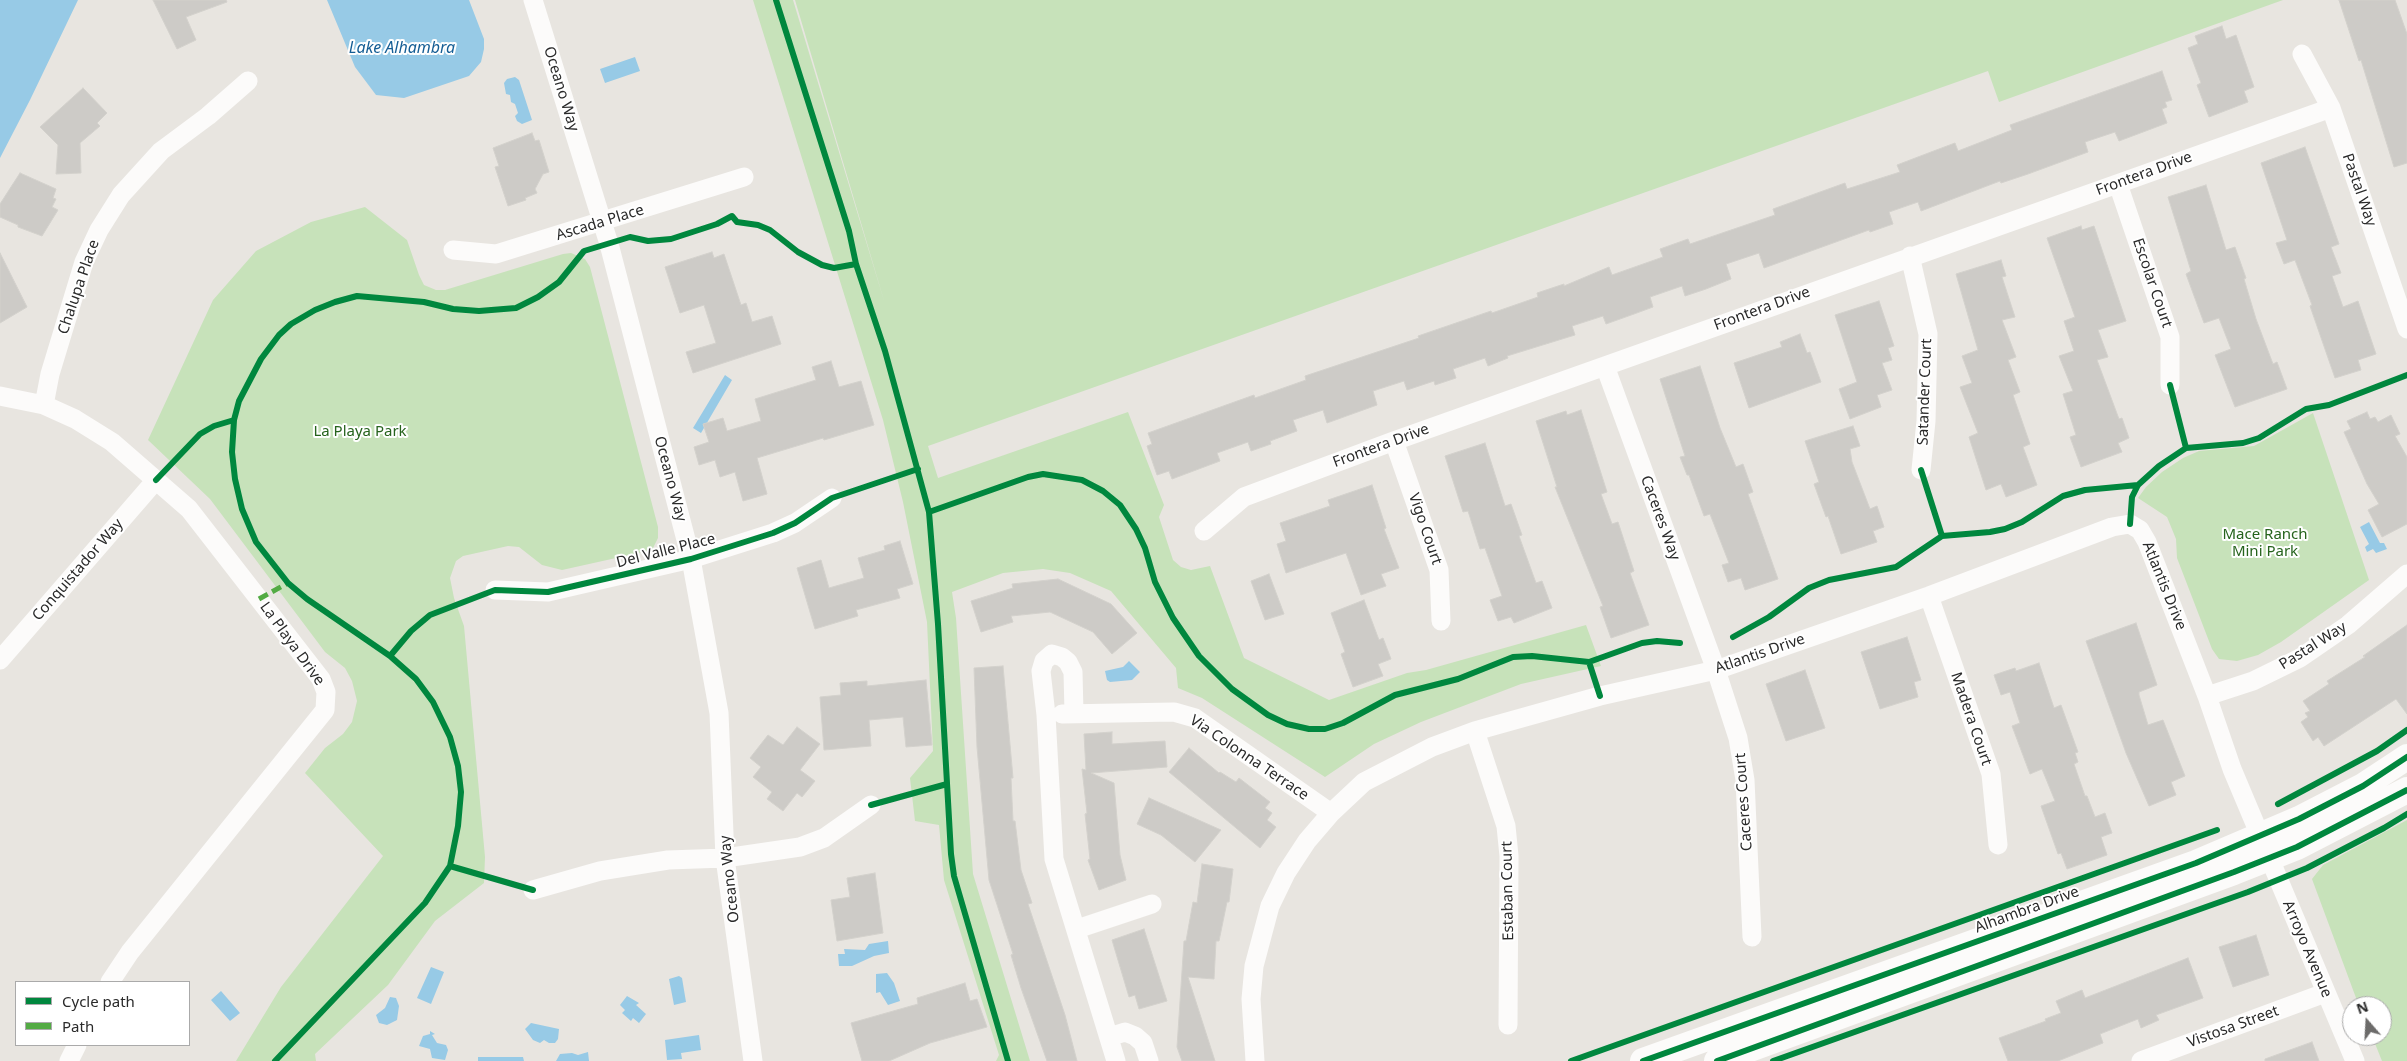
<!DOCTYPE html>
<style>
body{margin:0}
#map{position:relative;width:2407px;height:1061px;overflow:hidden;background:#e8e5e0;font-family:"Noto Sans",sans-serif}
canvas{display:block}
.legend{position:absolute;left:15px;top:981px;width:175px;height:65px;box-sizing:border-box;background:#fff;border:1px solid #aaa;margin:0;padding:6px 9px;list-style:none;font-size:15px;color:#2a2a2a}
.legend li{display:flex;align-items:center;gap:10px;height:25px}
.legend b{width:25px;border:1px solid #aaa}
.north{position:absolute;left:2342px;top:996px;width:50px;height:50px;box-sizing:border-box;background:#fff;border:1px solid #aaa;border-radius:50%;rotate:341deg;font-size:14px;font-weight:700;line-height:20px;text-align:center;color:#2a2a2a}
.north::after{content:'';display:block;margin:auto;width:18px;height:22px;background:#6c6b6a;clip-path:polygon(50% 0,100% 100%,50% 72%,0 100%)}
</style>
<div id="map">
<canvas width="2407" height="1061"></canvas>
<ul class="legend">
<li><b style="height:6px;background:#00873e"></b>Cycle path</li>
<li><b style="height:6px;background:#53ab44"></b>Path</li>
</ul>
<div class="north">N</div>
</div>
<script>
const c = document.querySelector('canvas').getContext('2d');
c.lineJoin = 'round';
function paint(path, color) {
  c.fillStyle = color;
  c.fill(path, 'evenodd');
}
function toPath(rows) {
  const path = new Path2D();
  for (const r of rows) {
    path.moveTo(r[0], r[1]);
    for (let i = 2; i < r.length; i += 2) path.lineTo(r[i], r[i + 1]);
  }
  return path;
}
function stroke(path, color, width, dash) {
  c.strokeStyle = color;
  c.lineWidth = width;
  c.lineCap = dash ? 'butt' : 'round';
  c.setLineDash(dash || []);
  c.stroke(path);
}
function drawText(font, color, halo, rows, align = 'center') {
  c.font = font + ' "Noto Sans",sans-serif';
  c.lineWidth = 4;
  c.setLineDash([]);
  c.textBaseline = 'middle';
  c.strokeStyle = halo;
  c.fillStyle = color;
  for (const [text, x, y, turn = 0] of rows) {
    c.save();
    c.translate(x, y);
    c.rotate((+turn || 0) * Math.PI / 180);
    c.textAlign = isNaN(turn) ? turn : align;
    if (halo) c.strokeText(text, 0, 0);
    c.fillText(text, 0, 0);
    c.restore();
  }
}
paint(toPath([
 [753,0,793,0,885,304,795,0,2283,0,1999,102,1988,71,928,446,938,478,1128,412,1164,505,1159,517,1173,560,1181,567,1191,570,1210,566,1244,658,1329,700,1407,673,1426,670,1586,625,1601,666,1521,684,1421,722,1374,744,1325,777,1202,698,1178,688,1176,668,1111,591,1070,573,1043,569,1003,573,952,592,956,618,973,874,1030,1061,996,1061,999,1055,944,880,939,825,915,821,910,778,933,751,927,622,903,502,883,420],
 [365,207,407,240,419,275,424,285,436,290,445,290,563,254,571,253,585,259,590,267,658,527,658,538,652,550,562,570,542,565,519,547,508,546,463,556,456,561,450,578,454,598,464,626,485,857,484,883,435,921,388,985,315,1054,316,1061,236,1061,281,987,383,856,305,773,325,748,343,734,352,722,357,701,352,681,345,668,325,652,210,499,148,440,213,300,256,251,311,222],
 [2313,413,2369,580,2281,642,2258,655,2237,661,2219,659,2212,649,2177,558,2176,539,2167,517,2138,498,2146,487,2162,472,2183,458,2199,451,2254,446],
 [2407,820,2407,1061,2382,1061,2372,1036,2382,1036,2382,1006,2359,1006,2312,879,2323,865]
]), '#c7e2ba');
paint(toPath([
 [0,0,78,0,30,100,0,158],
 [327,0,469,0,484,39,484,49,481,62,469,76,404,98,376,95,355,67],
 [635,57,640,71,605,83,600,69],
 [515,77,519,80,532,120,522,124,517,121,515,116,518,113,515,104,511,102,510,95,506,94,504,83,507,79],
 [725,375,732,380,701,433,693,428],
 [2369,522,2380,543,2384,543,2387,549,2376,553,2373,549,2367,552,2365,547,2369,544,2360,527],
 [1129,661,1140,672,1132,680,1110,682,1107,680,1105,671,1123,667],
 [888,941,889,953,874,956,852,966,839,966,838,954,845,954,844,949,865,950,869,944],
 [431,967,444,972,431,1004,417,998],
 [887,973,894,983,900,1001,888,1005,880,992,876,993,876,974],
 [679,976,682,978,686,1002,674,1005,669,979],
 [221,991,240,1013,230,1021,211,1000],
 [627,996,639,1003,636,1005,646,1014,639,1023,633,1018,631,1021,622,1013,625,1010,620,1005],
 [390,997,396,998,399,1006,397,1020,387,1025,379,1023,376,1015,385,1008],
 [531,1023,559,1029,558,1039,555,1043,549,1043,544,1040,540,1043,533,1040,525,1029],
 [430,1031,435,1034,432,1035,437,1043,446,1045,448,1050,445,1060,432,1058,430,1049,419,1046,423,1036,430,1034],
 [699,1035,701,1050,681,1053,682,1059,667,1060,665,1040],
 [588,1052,589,1061,556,1061,560,1054,572,1053,578,1055],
 [478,1057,523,1057,524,1061,478,1061]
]), '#97cae6');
const building = toPath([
 [153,0,226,0,227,2,186,17,196,40,177,49,153,0],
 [2339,0,2395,0,2407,34,2407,163,2394,167,2361,60,2359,61,2339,0],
 [2222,26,2226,39,2236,35,2254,87,2244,91,2248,102,2209,117,2197,85,2201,83,2188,48,2198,44,2195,36,2222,26],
 [2162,71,2172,100,2165,102,2167,107,2162,109,2167,123,2119,141,2115,132,2085,142,2088,152,2028,174,2001,183,2000,181,1921,211,1918,202,1889,212,1893,224,1870,232,1869,230,1764,268,1759,253,1726,264,1731,279,1706,289,1685,296,1682,286,1650,297,1653,307,1634,314,1606,324,1603,316,1572,326,1575,335,1507,356,1508,358,1488,366,1485,358,1453,369,1456,378,1435,385,1434,381,1407,390,1404,381,1373,391,1377,405,1327,423,1323,410,1293,420,1297,431,1270,441,1271,444,1251,451,1248,442,1217,453,1220,461,1172,479,1169,471,1157,475,1147,446,1152,444,1148,433,1254,395,1255,398,1306,380,1305,376,1419,338,1418,336,1491,311,1492,313,1538,297,1537,293,1564,284,1564,286,1609,267,1612,275,1663,257,1660,249,1688,239,1690,244,1775,215,1773,209,1845,183,1847,189,1900,172,1897,165,1931,152,1955,143,1958,151,2012,130,2010,125,2162,71],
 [83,88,107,113,97,123,100,126,80,143,81,173,56,174,58,145,40,127,83,88],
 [532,133,535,141,539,140,549,172,543,174,535,189,537,193,525,198,526,200,508,206,495,167,499,166,493,148,532,133],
 [2305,147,2339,244,2331,247,2341,273,2332,276,2343,307,2358,301,2376,354,2358,360,2361,370,2335,378,2310,306,2312,305,2295,260,2284,264,2276,243,2287,240,2261,163,2305,147],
 [20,173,56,189,53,198,56,199,52,207,58,210,42,236,18,227,18,225,0,217,0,204,20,173],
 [2206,185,2226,250,2235,247,2246,278,2244,279,2256,319,2273,364,2277,362,2287,389,2235,407,2215,355,2231,349,2219,318,2204,323,2186,274,2191,271,2168,197,2206,185],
 [2081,226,2082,230,2094,226,2126,321,2098,330,2108,357,2097,360,2119,419,2122,418,2129,438,2118,443,2122,452,2081,467,2070,437,2076,435,2063,394,2073,391,2059,356,2074,351,2064,321,2075,317,2047,238,2081,226],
 [712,252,714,258,724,254,741,305,746,303,752,322,772,316,781,344,693,373,686,352,716,343,704,305,680,313,665,267,712,252],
 [0,253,27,307,0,323,0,253],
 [2001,260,2006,276,2002,277,2015,317,2002,320,2016,357,2008,360,2020,392,2013,395,2030,444,2023,447,2037,485,2006,497,2001,484,1986,490,1969,437,1978,433,1960,387,1972,383,1962,356,1978,350,1956,274,2001,260],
 [1879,301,1894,346,1888,348,1892,360,1882,363,1892,390,1877,395,1881,407,1850,419,1839,389,1857,382,1835,315,1879,301],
 [1800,334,1807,353,1810,352,1821,382,1749,408,1734,363,1782,347,1780,342,1800,334],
 [831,361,839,387,861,381,874,425,824,440,823,438,757,458,767,494,743,501,735,472,720,477,715,460,699,465,694,447,709,442,703,424,723,418,727,431,761,421,755,399,816,380,812,367,831,361],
 [1700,366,1720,428,1736,467,1743,464,1753,492,1748,494,1778,579,1745,590,1741,578,1728,582,1722,565,1729,563,1710,514,1704,516,1689,475,1687,475,1680,457,1685,456,1660,379,1700,366],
 [1581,410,1607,492,1601,494,1612,524,1618,522,1634,571,1630,573,1649,625,1611,638,1600,607,1603,606,1555,487,1557,487,1536,421,1566,411,1567,415,1581,410],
 [2367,412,2370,419,2375,417,2378,422,2391,415,2400,434,2395,436,2407,457,2407,524,2382,537,2368,510,2379,504,2367,484,2344,432,2351,429,2347,421,2367,412],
 [1853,426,1860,446,1850,449,1852,462,1870,509,1877,506,1884,527,1873,531,1877,542,1841,554,1828,516,1826,517,1814,484,1819,482,1805,441,1853,426],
 [1485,443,1505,506,1511,504,1522,535,1519,536,1536,583,1542,581,1552,608,1514,623,1511,617,1498,621,1490,600,1502,596,1485,548,1480,549,1468,511,1463,512,1445,456,1485,443],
 [1372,485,1386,528,1384,529,1399,568,1381,574,1386,586,1361,595,1346,553,1286,573,1277,544,1286,541,1280,523,1330,506,1328,500,1372,485],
 [900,541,913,584,897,589,900,598,856,610,858,616,815,629,797,568,821,560,829,588,864,578,858,558,885,550,884,546,900,541],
 [1269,574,1284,614,1265,620,1251,581,1269,574],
 [1058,579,1111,604,1137,633,1112,654,1093,632,1050,612,1011,616,1013,622,981,632,971,601,1013,588,1012,584,1058,579],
 [1364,600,1379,640,1383,638,1391,659,1378,664,1383,676,1353,687,1341,654,1345,652,1331,613,1364,600],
 [2136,623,2157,685,2139,692,2139,695,2148,725,2163,720,2185,776,2171,782,2176,795,2149,806,2126,753,2086,641,2136,623],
 [2407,625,2407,714,2396,699,2324,746,2318,737,2313,741,2301,722,2308,717,2305,713,2310,711,2303,701,2329,684,2327,681,2365,657,2363,656,2407,625],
 [1907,637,1921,680,1914,682,1918,697,1880,709,1861,652,1907,637],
 [2039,663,2054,708,2061,705,2078,752,2075,753,2078,762,2074,764,2085,796,2087,796,2095,817,2105,813,2112,833,2101,837,2107,855,2067,869,2061,853,2058,854,2041,806,2055,801,2042,769,2030,774,2012,726,2020,723,2010,692,2001,695,1994,675,2015,668,2016,671,2039,663],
 [1003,666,1013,778,1011,778,1013,821,1015,821,1021,870,1032,903,1028,904,1065,1015,1077,1061,1047,1061,1021,988,1011,955,1013,954,989,880,977,747,974,668,1003,666],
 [1805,670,1825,728,1786,741,1766,684,1805,670],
 [926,680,932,745,906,747,903,717,869,720,871,746,824,750,820,697,841,695,840,683,867,681,867,686,926,680],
 [797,727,820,744,800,770,815,781,802,797,797,793,783,811,767,799,772,792,753,777,761,767,750,758,768,735,783,745,797,727],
 [1112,732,1112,744,1165,741,1167,767,1091,773,1114,783,1120,855,1126,880,1099,890,1088,860,1090,859,1085,814,1087,813,1082,769,1086,770,1084,734,1112,732],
 [1189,748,1219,773,1220,772,1236,782,1239,778,1270,802,1265,808,1272,813,1267,820,1276,827,1260,848,1169,772,1189,748],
 [1149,798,1221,830,1195,862,1161,835,1137,824,1149,798],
 [1202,864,1233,869,1229,902,1227,902,1219,941,1216,941,1214,979,1188,977,1215,1061,1182,1061,1177,1047,1184,941,1186,941,1193,902,1197,903,1202,864],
 [875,873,883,933,837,941,831,900,850,897,847,878,875,873],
 [1144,929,1167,1001,1139,1009,1135,995,1129,997,1112,940,1144,929],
 [2256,935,2269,975,2233,987,2219,947,2256,935],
 [2188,958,2203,998,2156,1015,2159,1020,2141,1028,2138,1019,2100,1034,2103,1043,2058,1061,2008,1061,1999,1038,2046,1021,2045,1019,2061,1013,2056,1001,2082,990,2085,998,2188,958],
 [965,983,970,1001,977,999,987,1027,930,1043,889,1061,862,1061,851,1023,918,1004,917,998,965,983],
 [2312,1042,2319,1061,2265,1061,2265,1059,2312,1042]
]);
paint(building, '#cdcbc7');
stroke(building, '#d3d1cc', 1);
stroke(toPath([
 [533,0,609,244,691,559,719,713,725,858,753,1061],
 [2302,54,2331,108,2407,329],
 [2118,184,2170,337,2170,385],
 [453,250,496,254,744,177],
 [1910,256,1928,334,1926,421,1921,470],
 [1605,366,1716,670,1738,738,1745,780,1752,937],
 [0,396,44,405,75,419,112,442,189,509,321,679,326,692,325,710,130,952,110,982],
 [44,405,50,374,84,262,99,230,121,195,161,151,208,116,248,81],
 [1394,441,1439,570,1441,621],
 [1204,531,1244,497,1394,441,2331,108],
 [495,590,548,592,691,559,773,533,795,523,832,498],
 [1929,596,1991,774,1998,845],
 [0,660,156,480],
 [2207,696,2253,681,2300,658,2348,625,2407,574],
 [1074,713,1073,672,1068,662,1062,657,1052,654,1044,661,1041,671,1046,715,1054,859,1116,1061],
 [1062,714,1174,712,1195,718,1331,813],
 [1475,731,1506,826,1509,856,1508,1025],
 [533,890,600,871,668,860,725,858,800,847,824,838,871,805],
 [1077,929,1152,904],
 [1109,1037,1125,1032,1135,1036,1143,1043,1149,1061],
 [69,1061,77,1045],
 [1255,1061,1251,999,1254,966,1270,906,1286,873,1307,841,1331,813,1364,782,1432,747,1475,731,1600,696,1716,670,1929,596,2112,527,2130,524,2140,530,2147,542,2207,696,2232,769,2355,1061],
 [2141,1061,2325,993]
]), '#fcfbfa', 19);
stroke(toPath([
 [1643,1061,2196,863,2299,819,2363,786,2407,757],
 [1717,1061,2234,872,2297,847,2407,790]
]), '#fcfbfa', 26);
stroke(toPath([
 [259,599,288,583]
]), '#53ab44', 5, [10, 5]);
stroke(toPath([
 [776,0,849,231,856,264,885,351,929,512,938,624,951,854,954,876,1008,1061],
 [2170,385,2186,448],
 [1921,470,1942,536],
 [156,480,200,434,214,426,234,420],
 [929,512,1028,477,1043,474,1082,480,1103,491,1120,505,1136,529,1145,548,1155,582,1173,618,1199,656,1232,689,1268,715,1287,724,1309,729,1325,729,1343,723,1395,695,1458,679,1513,657,1532,656,1589,662,1600,696],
 [2130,524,2132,497,2138,485,2159,466,2186,448,2243,443,2259,438,2306,409,2329,405,2407,375],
 [1733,637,1769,617,1809,588,1829,580,1896,567,1942,536,1990,532,2005,529,2022,522,2063,496,2085,490,2138,485],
 [390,656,411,631,430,615,495,590,548,592,691,559,773,533,795,523,832,498,918,469],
 [1589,662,1642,643,1657,641,1680,643],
 [2278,804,2377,751,2407,730],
 [871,805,947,784],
 [450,866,533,890],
 [275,1061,425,903,450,866,458,826,461,792,458,766,450,737,433,702,416,679,390,656,307,599,288,583,256,542,242,509,235,479,232,452,234,420,239,401,261,359,279,335,291,324,315,310,335,302,357,296,424,302,453,309,479,311,516,308,538,297,559,282,584,251,630,237,648,241,671,239,717,224,732,216,737,222,758,225,770,230,798,252,822,265,834,268,856,264],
 [1571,1061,2217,830],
 [1643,1061,2196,863,2299,819,2363,786,2407,757],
 [1717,1061,2234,872,2297,847,2407,790],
 [1773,1061,2248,892,2307,868,2384,828,2407,814]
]), '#00873e', 6);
drawText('15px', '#2a2a2a', '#fff', [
 ["Oceano Way",561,89,73],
 ["Frontera Drive",2144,174,-20],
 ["Pastal Way",2359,190,71],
 ["Ascada Place",600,223,-17],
 ["Escolar Court",2152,283,71],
 ["Chalupa Place",79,287,-71],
 ["Frontera Drive",1762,309,-20],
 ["Satander Court",1925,392,-88],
 ["Frontera Drive",1381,446,-20],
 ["Oceano Way",670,479,75],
 ["Caceres Way",1660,518,70],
 ["Vigo Court",1425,529,71],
 ["Del Valle Place",666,551,-14],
 ["Conquistador Way",78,570,-49],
 ["Atlantis Drive",2164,586,68],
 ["La Playa Drive",292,644,54],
 ["Pastal Way",2313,646,-32],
 ["Atlantis Drive",1760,654,-19],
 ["Madera Court",1971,719,71],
 ["Via Colonna Terrace",1249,758,34],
 ["Caceres Court",1744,802,-94],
 ["Oceano Way",730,879,-96],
 ["Estaban Court",1508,891,-91],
 ["Alhambra Drive",2027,910,-20],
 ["Arroyo Avenue",2307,949,67],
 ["Vistosa Street",2233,1027,-20]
]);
drawText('15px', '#26631d', '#fff', [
 ["La Playa Park",360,432],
 ["Mace Ranch",2265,535],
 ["Mini Park",2265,552]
]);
drawText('italic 16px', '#145d94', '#fff', [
 ["Lake Alhambra",402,48]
]);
</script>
